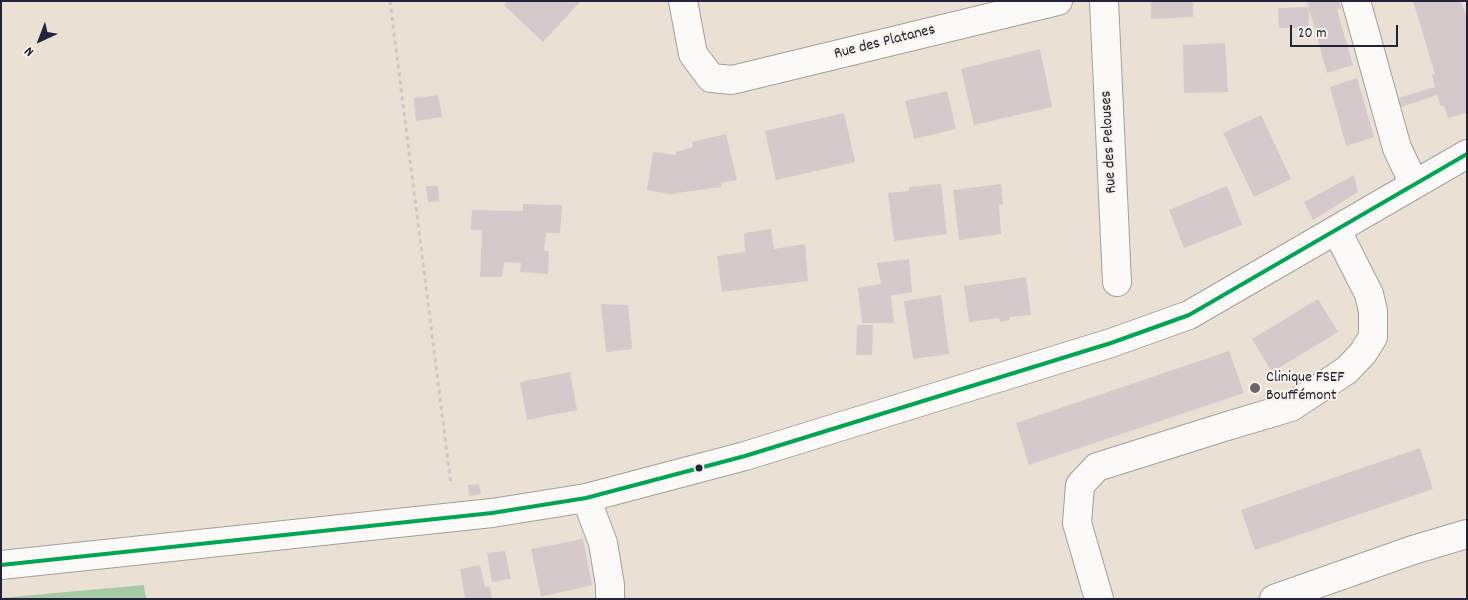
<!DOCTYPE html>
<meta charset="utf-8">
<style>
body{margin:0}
#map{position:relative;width:1468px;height:600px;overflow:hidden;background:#eae1d4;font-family:Dekko,sans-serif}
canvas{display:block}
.frame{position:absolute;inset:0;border:2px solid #22223b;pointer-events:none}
.north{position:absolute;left:15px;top:15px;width:50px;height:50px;-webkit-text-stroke:4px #f7f3e8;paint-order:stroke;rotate:223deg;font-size:14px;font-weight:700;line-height:20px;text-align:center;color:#22223b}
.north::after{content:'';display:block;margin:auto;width:18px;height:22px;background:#22223b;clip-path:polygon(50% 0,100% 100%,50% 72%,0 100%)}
.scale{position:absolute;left:1290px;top:25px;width:108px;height:22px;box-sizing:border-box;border:2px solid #22223b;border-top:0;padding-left:6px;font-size:15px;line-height:18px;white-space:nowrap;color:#22223b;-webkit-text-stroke:4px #f7f3e8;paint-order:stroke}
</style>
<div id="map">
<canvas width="1468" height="600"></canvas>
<div class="frame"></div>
<div class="north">N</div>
<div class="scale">20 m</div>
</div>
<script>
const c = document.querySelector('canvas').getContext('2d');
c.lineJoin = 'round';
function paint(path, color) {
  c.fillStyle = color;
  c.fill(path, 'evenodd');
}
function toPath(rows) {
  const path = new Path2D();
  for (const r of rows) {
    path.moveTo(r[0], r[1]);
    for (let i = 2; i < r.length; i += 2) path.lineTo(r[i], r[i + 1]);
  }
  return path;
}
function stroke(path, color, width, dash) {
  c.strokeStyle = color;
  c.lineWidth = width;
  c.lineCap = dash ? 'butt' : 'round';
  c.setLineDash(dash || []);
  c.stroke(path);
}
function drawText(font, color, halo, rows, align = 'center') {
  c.font = font + ' Dekko,sans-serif';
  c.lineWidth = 4;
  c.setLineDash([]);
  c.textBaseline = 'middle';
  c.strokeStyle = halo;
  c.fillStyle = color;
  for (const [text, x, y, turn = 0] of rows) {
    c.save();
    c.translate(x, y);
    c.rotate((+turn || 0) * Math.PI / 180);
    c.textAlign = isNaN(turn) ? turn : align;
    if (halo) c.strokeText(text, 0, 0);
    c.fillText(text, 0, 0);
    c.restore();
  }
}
paint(toPath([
 [144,585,146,599,1,599,1,598]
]), '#a6caa5');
paint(toPath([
 [507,1,581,1,543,42,504,5],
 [1151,1,1193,1,1193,17,1151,19],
 [1307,1,1339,1,1341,8,1337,10,1353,65,1327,73],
 [1413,1,1461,1,1467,18,1467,113,1448,118,1444,106,1441,106,1437,95,1398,108,1395,99,1435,87,1432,75,1435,74],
 [1309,7,1308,31,1297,31,1296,28,1279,28,1278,8],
 [1225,43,1228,92,1184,93,1183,45],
 [1040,49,1052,107,974,125,961,69],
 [1357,78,1374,137,1346,146,1330,87],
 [947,91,956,129,914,139,905,101],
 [438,95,442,117,416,121,414,98],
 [844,113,855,162,776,180,765,131],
 [1261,115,1291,179,1254,197,1223,133],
 [726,134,737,180,721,183,722,187,669,194,647,190,653,152,676,155,676,152,693,147,692,142],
 [1354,175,1358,192,1313,220,1304,202],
 [941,184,947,234,894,241,888,193,909,191,909,187],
 [1001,184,1003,204,999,205,1001,234,959,240,953,190],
 [426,186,438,186,439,201,428,202],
 [1227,186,1242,225,1184,248,1169,210],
 [523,204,562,205,560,233,546,233,544,250,549,251,548,274,520,272,521,263,504,262,502,277,480,277,482,230,471,230,472,210,523,211],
 [771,229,774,249,805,244,808,281,722,292,717,256,745,252,744,233],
 [909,259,912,292,891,296,894,323,862,323,858,288,881,284,877,263],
 [1026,277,1031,315,1010,317,1010,320,1000,322,999,318,969,322,964,286],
 [941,295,949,354,913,359,904,301],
 [1318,299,1338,332,1272,372,1252,339],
 [601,304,628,305,632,349,606,352],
 [857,325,873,325,872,355,856,355],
 [1229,351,1244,393,1029,465,1016,423],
 [570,372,577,410,527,420,520,382],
 [1420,448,1433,489,1255,550,1241,510],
 [479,484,481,494,469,496,468,485],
 [583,539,592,585,541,597,531,549],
 [505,551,511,579,492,582,487,553],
 [480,565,485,587,490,586,492,599,465,599,460,569]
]), '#d6c9cc');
const minor = toPath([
 [683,1,693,54,711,78,732,80,1058,1],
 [1104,1,1117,282],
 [1356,1,1397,148,1414,184],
 [586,498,603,543,610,585,610,599],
 [1,565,492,513,586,498,745,456,1111,343,1189,315,1467,154],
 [1099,599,1077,523,1080,485,1097,467,1224,427,1291,407,1347,370,1363,353,1373,337,1373,311,1369,294,1337,231],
 [1274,599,1413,550,1467,534]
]);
stroke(minor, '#a49e9a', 30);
stroke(toPath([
 [390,1,451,485]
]), '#cac8c6', 3, [4, 4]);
stroke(minor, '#fcfaf9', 28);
stroke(toPath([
 [1,565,492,513,586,498,745,456,1111,343,1189,315,1467,154]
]), '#00a651', 4);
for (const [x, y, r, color] of [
 [1255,388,6,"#686571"],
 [699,468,4.5,"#22223b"]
]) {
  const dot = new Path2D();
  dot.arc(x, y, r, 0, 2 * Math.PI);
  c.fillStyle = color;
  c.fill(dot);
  stroke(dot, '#f7f3e8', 2);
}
drawText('16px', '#22223b', '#f7f3e8', [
 ["Rue des Platanes",885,43,-14],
 ["Rue des Pelouses",1110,142,-93]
]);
drawText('16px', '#22223b', '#f7f3e8', [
 ["Clinique FSEF",1266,379],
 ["Bouffémont",1266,397]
], 'left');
</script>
